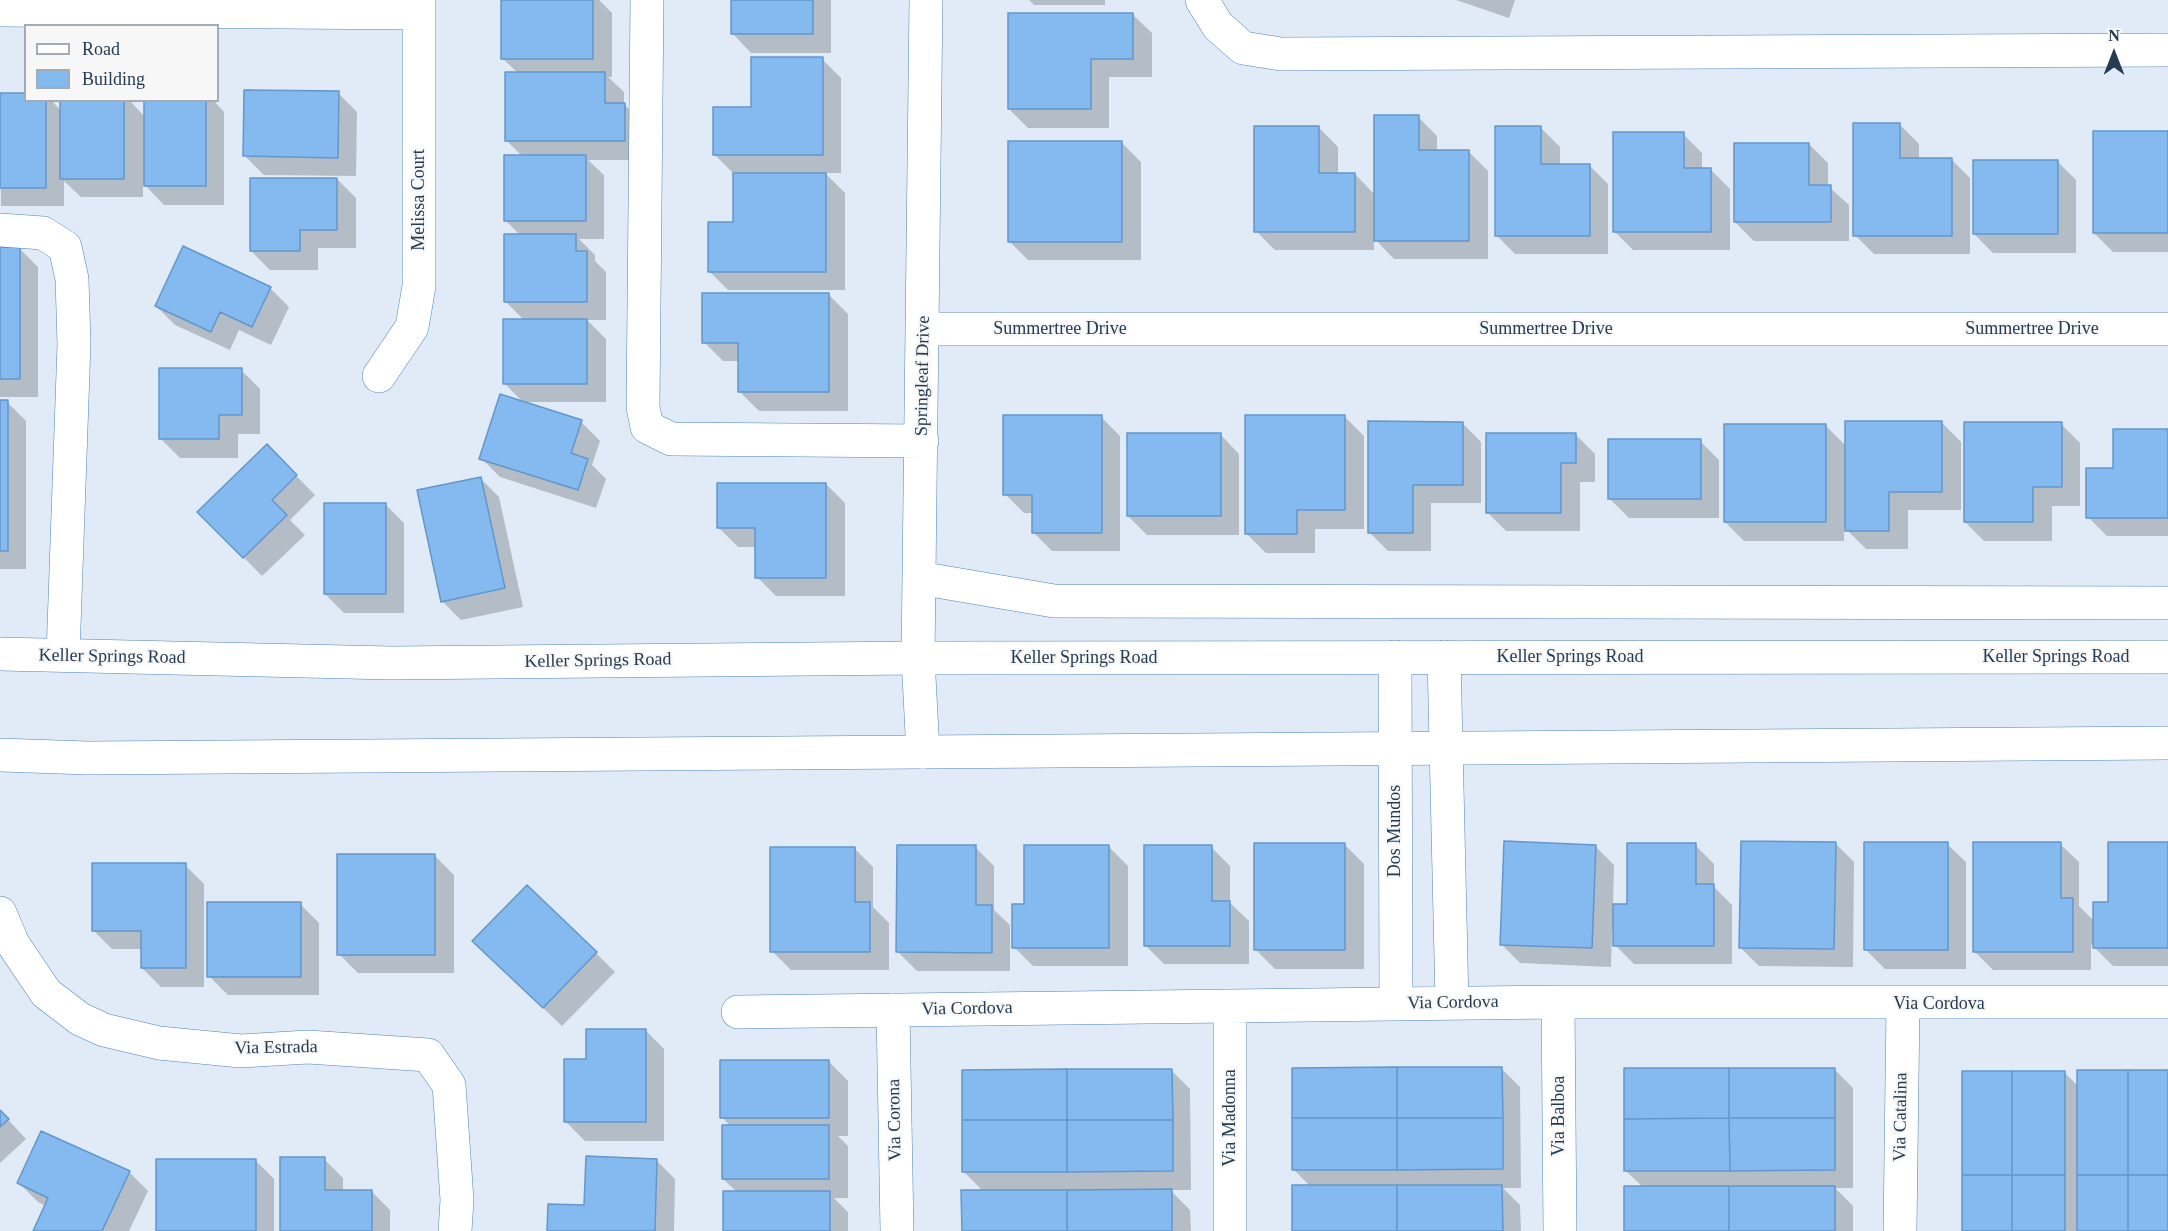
<!DOCTYPE html>
<style>
body{margin:0}
#map{position:relative;width:2168px;height:1231px;overflow:hidden;background:#e1ebf7;font-family:Georgia,serif}
canvas{display:block}
.legend{position:absolute;left:24px;top:24px;width:195px;height:78px;box-sizing:border-box;background:#f7f7f7;border:2px solid #a3acb5;margin:0;padding:8px 10px;list-style:none;font-size:18px;color:#253b51}
.legend li{display:flex;align-items:center;gap:12px;height:30px}
.legend b{width:30px;border:2px solid #a3acb5}
.north{position:absolute;left:2084px;top:24px;width:60px;height:60px;-webkit-text-stroke:4px #f7f7f7;paint-order:stroke;rotate:0deg;font-size:16px;font-weight:700;line-height:24px;text-align:center;color:#253b51}
.north::after{content:'';display:block;margin:auto;width:21px;height:27px;background:#253b51;clip-path:polygon(50% 0,100% 100%,50% 72%,0 100%)}
</style>
<div id="map">
<canvas width="2168" height="1231"></canvas>
<ul class="legend">
<li><b style="height:8px;background:#fff"></b>Road</li>
<li><b style="height:16px;background:#84baef"></b>Building</li>
</ul>
<div class="north">N</div>
</div>
<script>
const c = document.querySelector('canvas').getContext('2d');
c.lineJoin = 'round';
function paint(path, color) {
  c.fillStyle = color;
  c.fill(path, 'evenodd');
}
function toPath(rows) {
  const path = new Path2D();
  for (const r of rows) {
    path.moveTo(r[0], r[1]);
    for (let i = 2; i < r.length; i += 2) path.lineTo(r[i], r[i + 1]);
  }
  return path;
}
function stroke(path, color, width, dash) {
  c.strokeStyle = color;
  c.lineWidth = width;
  c.lineCap = dash ? 'butt' : 'round';
  c.setLineDash(dash || []);
  c.stroke(path);
}
function drawText(font, color, halo, rows, align = 'center') {
  c.font = font + ' Georgia,serif';
  c.lineWidth = 4.5;
  c.setLineDash([]);
  c.textBaseline = 'middle';
  c.strokeStyle = halo;
  c.fillStyle = color;
  for (const [text, x, y, turn = 0] of rows) {
    c.save();
    c.translate(x, y);
    c.rotate((+turn || 0) * Math.PI / 180);
    c.textAlign = isNaN(turn) ? turn : align;
    if (halo) c.strokeText(text, 0, 0);
    c.fillText(text, 0, 0);
    c.restore();
  }
}
paint(toPath([
 [502,0,599,0,612,13,612,77,608,77,624,92,624,104,643,124,643,160,588,160,604,175,604,239,579,239,595,255,595,261,606,272,606,320,587,320,606,339,606,402,523,402,504,383,524,320,505,301,521,236,505,220,522,156,507,141,518,73,502,58],
 [733,0,831,0,831,53,751,53,733,34],
 [1029,0,1105,0,1105,5,1034,5],
 [1456,0,1515,0,1509,18],
 [1133,15,1152,33,1152,77,1109,77,1109,128,1028,128,1009,109],
 [822,59,841,78,841,173,825,173,845,193,845,290,728,290,709,271,734,224,734,174,714,154,752,108],
 [338,93,357,112,356,176,264,175,245,156],
 [0,95,26,100,51,100,62,112,62,100,129,100,145,117,145,100,213,100,224,112,224,205,164,205,143,183,143,197,81,197,64,181,64,206,1,206],
 [1418,117,1437,136,1437,152,1469,152,1488,171,1488,259,1394,259,1374,238,1374,250,1275,250,1256,231,1319,128,1338,147,1338,174,1355,174,1375,195],
 [1900,125,1919,144,1919,159,1951,159,1970,178,1970,254,1874,254,1855,235],
 [1541,128,1560,147,1560,165,1589,165,1608,184,1608,254,1515,254,1496,235],
 [2168,132,2168,252,2113,252,2094,233],
 [1683,134,1702,153,1702,170,1711,170,1730,189,1730,250,1633,250,1614,231],
 [1122,143,1141,162,1141,260,1028,260,1009,241],
 [1809,144,1828,163,1828,186,1849,205,1849,241,1754,241,1735,222],
 [2057,161,2076,180,2076,253,1993,253,1974,234],
 [337,179,356,198,356,248,318,248,318,270,270,270,251,251],
 [0,248,19,248,38,267,38,397,0,397],
 [270,288,289,307,271,345,239,330,230,350,175,325,156,306],
 [829,295,848,314,848,411,759,411,740,392,740,361,723,361,704,342],
 [241,370,260,389,260,434,238,434,238,458,180,458,161,439],
 [0,402,7,402,26,421,26,569,0,569],
 [1101,417,1120,436,1120,551,1052,551,1033,532,1033,513,1024,513,1005,494],
 [1345,417,1364,436,1364,529,1315,529,1315,553,1266,553,1247,534],
 [581,422,600,441,592,465,606,479,596,508,500,477,481,458],
 [1462,423,1481,442,1481,503,1431,503,1431,551,1388,551,1369,532],
 [1942,423,1961,442,1961,510,1908,510,1908,549,1866,549,1844,527,1844,541,1744,541,1725,522,1825,425,1847,447],
 [2061,424,2080,443,2080,506,2052,506,2052,541,1984,541,1965,522],
 [2168,430,2168,536,2107,536,2088,517,2115,470],
 [1221,435,1239,454,1239,535,1147,535,1128,516],
 [1576,435,1595,454,1595,482,1580,482,1580,531,1506,531,1487,512],
 [1700,441,1719,460,1719,518,1629,518,1610,499],
 [267,446,315,495,290,520,305,535,262,576,199,512],
 [480,478,499,497,523,607,461,620,442,601],
 [826,484,845,503,845,596,776,596,757,577,757,547,738,547,719,528],
 [385,504,404,523,404,613,344,613,325,594],
 [1835,843,1854,862,1853,967,1759,966,1740,947],
 [1947,844,1966,862,1966,969,1885,969,1866,950],
 [2060,844,2079,862,2079,906,2094,921,2168,844,2168,966,2113,966,2091,944,2091,970,1993,970,1974,951],
 [1345,845,1364,864,1364,969,1275,969,1256,950],
 [1695,845,1714,864,1714,887,1732,905,1732,964,1634,964,1615,945,1615,930,1612,930,1611,967,1520,963,1501,944,1595,846,1614,865,1613,905,1628,905],
 [975,847,994,866,994,910,1010,925,1010,971,917,971,898,952],
 [1109,847,1128,866,1128,966,1033,966,1014,947,1026,905],
 [1211,847,1230,866,1230,903,1249,921,1249,964,1164,964,1145,945],
 [854,848,873,867,873,907,889,923,889,970,791,970,772,951],
 [435,856,454,875,454,973,358,973,339,954],
 [185,865,204,884,204,987,161,987,142,968,142,949,112,949,93,930],
 [300,904,319,923,319,995,228,995,209,976],
 [596,953,615,972,562,1026,493,960],
 [645,1030,664,1049,664,1141,585,1141,566,1122,587,1060],
 [829,1062,848,1081,848,1136,838,1136,848,1146,848,1198,834,1198,848,1212,848,1231,724,1231,738,1193,723,1179,731,1127,722,1117],
 [1501,1068,1520,1087,1521,1188,1503,1188,1520,1205,1521,1231,1293,1231,1311,1187,1293,1169],
 [1834,1069,1853,1088,1853,1188,1835,1188,1853,1206,1853,1231,1626,1231,1643,1187,1626,1171],
 [1171,1070,1190,1089,1191,1190,1170,1190,1190,1210,1191,1231,963,1231,983,1191,963,1171],
 [2064,1072,2079,1087,2168,1072,2168,1231,1963,1231],
 [0,1111,26,1139,0,1163],
 [324,1159,343,1178,343,1191,371,1191,390,1210,390,1231,281,1231],
 [255,1160,274,1179,274,1231,157,1231],
 [656,1160,675,1179,674,1231,549,1231],
 [129,1172,148,1191,129,1231,34,1231,46,1206,38,1202,19,1183]
]), '#0003');
const building = toPath([
 [501,0,593,0,593,59,501,59,501,0],
 [731,0,813,0,813,34,731,34,731,0],
 [1008,13,1133,13,1133,59,1091,59,1091,109,1008,109,1008,13],
 [751,57,823,57,823,155,713,155,713,107,751,107,751,57],
 [505,72,605,72,605,103,625,103,625,141,505,141,505,72],
 [244,90,339,91,338,158,243,156,244,90],
 [0,93,26,93,26,100,46,100,46,188,0,188,0,93],
 [60,100,124,100,124,179,60,179,60,100],
 [144,100,206,100,206,186,144,186,144,100],
 [1374,115,1419,115,1419,150,1469,150,1469,241,1374,241,1374,115],
 [1853,123,1900,123,1900,158,1952,158,1952,236,1853,236,1853,123],
 [1254,126,1319,126,1319,173,1355,173,1355,232,1254,232,1254,126],
 [1495,126,1541,126,1541,164,1590,164,1590,236,1495,236,1495,126],
 [2093,131,2168,131,2168,233,2093,233,2093,131],
 [1613,132,1684,132,1684,168,1711,168,1711,232,1613,232,1613,132],
 [1008,141,1122,141,1122,242,1008,242,1008,141],
 [1734,143,1809,143,1809,185,1831,185,1831,222,1734,222,1734,143],
 [504,155,586,155,586,221,504,221,504,155],
 [1973,160,2058,160,2058,234,1973,234,1973,160],
 [733,173,826,173,826,272,708,272,708,222,733,222,733,173],
 [250,178,337,178,337,230,300,230,300,251,250,251,250,178],
 [504,234,576,234,576,251,587,251,587,302,504,302,504,234],
 [183,246,271,287,252,327,220,312,211,332,155,306,183,246],
 [0,247,20,247,20,379,0,379,0,247],
 [702,293,829,293,829,392,738,392,738,343,702,343,702,293],
 [503,319,587,319,587,384,503,384,503,319],
 [159,368,242,368,242,415,219,415,219,439,159,439,159,368],
 [500,394,582,420,571,453,588,459,578,490,479,459,500,394],
 [0,400,8,400,8,551,0,551,0,400],
 [1003,415,1102,415,1102,533,1032,533,1032,495,1003,495,1003,415],
 [1245,415,1345,415,1345,510,1297,510,1297,534,1245,534,1245,415],
 [1368,421,1463,422,1463,485,1413,485,1413,533,1368,533,1368,421],
 [1845,421,1942,421,1942,492,1889,492,1889,531,1845,531,1845,421],
 [1964,422,2062,422,2062,487,2033,487,2033,522,1964,522,1964,422],
 [1724,424,1826,424,1826,522,1724,522,1724,424],
 [2113,429,2168,429,2168,518,2086,518,2086,468,2113,468,2113,429],
 [1127,433,1221,433,1221,516,1127,516,1127,433],
 [1486,433,1576,433,1576,463,1561,463,1561,513,1486,513,1486,433],
 [1608,439,1701,439,1701,499,1608,499,1608,439],
 [267,444,297,475,272,500,287,515,243,558,197,512,267,444],
 [481,477,505,588,441,602,417,490,481,477],
 [717,483,826,483,826,578,755,578,755,528,717,528,717,483],
 [324,503,386,503,386,594,324,594,324,503],
 [1504,841,1596,845,1592,948,1500,945,1504,841],
 [1741,841,1836,842,1834,949,1739,948,1741,841],
 [1864,842,1948,842,1948,950,1864,950,1864,842],
 [1973,842,2061,842,2061,898,2073,898,2073,952,1973,952,1973,842],
 [2108,842,2168,842,2168,948,2093,948,2093,902,2108,902,2108,842],
 [1254,843,1345,843,1345,950,1254,950,1254,843],
 [1627,843,1696,843,1696,884,1714,884,1714,946,1613,946,1613,904,1627,904,1627,843],
 [897,845,976,845,976,905,992,905,992,953,896,952,897,845],
 [1024,845,1109,845,1109,948,1012,948,1012,904,1024,904,1024,845],
 [1144,845,1212,845,1212,901,1230,901,1230,946,1144,946,1144,845],
 [770,847,855,847,855,902,870,902,870,952,770,952,770,847],
 [337,854,435,854,435,955,337,955,337,854],
 [92,863,186,863,186,968,141,968,141,931,92,931,92,863],
 [527,885,597,952,543,1008,472,941,527,885],
 [207,902,301,902,301,977,207,977,207,902],
 [586,1029,646,1029,646,1122,564,1122,564,1059,586,1059,586,1029],
 [720,1060,829,1060,829,1118,720,1118,720,1060],
 [1397,1067,1397,1118,1292,1118,1292,1068,1397,1067],
 [1397,1067,1502,1067,1503,1118,1397,1118,1397,1067],
 [1624,1068,1729,1068,1729,1118,1624,1119,1624,1068],
 [1729,1068,1835,1068,1835,1118,1729,1118,1729,1068],
 [1067,1069,1172,1069,1173,1120,1067,1120,1067,1069],
 [1067,1069,1067,1120,962,1120,962,1070,1067,1069],
 [2077,1070,2128,1070,2128,1175,2077,1175,2077,1070],
 [2128,1070,2168,1070,2168,1175,2128,1175,2128,1070],
 [1962,1071,2012,1071,2012,1175,1962,1175,1962,1071],
 [2012,1071,2065,1071,2065,1175,2012,1175,2012,1071],
 [0,1110,9,1119,0,1127,0,1110],
 [1292,1118,1397,1118,1397,1170,1292,1170,1292,1118],
 [1397,1118,1503,1118,1503,1169,1397,1170,1397,1118],
 [1729,1118,1730,1171,1624,1171,1624,1119,1729,1118],
 [1729,1118,1835,1118,1835,1170,1730,1171,1729,1118],
 [962,1120,1067,1120,1067,1172,962,1172,962,1120],
 [1067,1120,1173,1120,1173,1171,1067,1172,1067,1120],
 [722,1125,829,1125,829,1179,722,1179,722,1125],
 [41,1131,130,1171,102,1231,33,1231,48,1198,17,1183,41,1131],
 [586,1156,657,1159,655,1231,547,1231,548,1204,584,1205,586,1156],
 [280,1157,325,1157,325,1190,372,1190,372,1231,280,1231,280,1157],
 [156,1159,256,1159,256,1231,156,1231,156,1159],
 [1962,1175,2012,1175,2012,1231,1962,1231,1962,1175],
 [2012,1175,2065,1175,2065,1231,2012,1231,2012,1175],
 [2077,1175,2128,1175,2128,1231,2077,1231,2077,1175],
 [2128,1175,2168,1175,2168,1231,2128,1231,2128,1175],
 [1292,1185,1397,1185,1397,1231,1292,1231,1292,1185],
 [1397,1185,1502,1185,1503,1231,1397,1231,1397,1185],
 [1624,1186,1729,1186,1729,1231,1624,1231,1624,1186],
 [1729,1186,1835,1186,1835,1231,1729,1231,1729,1186],
 [1172,1189,1172,1231,1067,1231,1067,1190,1172,1189],
 [961,1190,1067,1190,1067,1231,962,1231,961,1190],
 [723,1191,830,1191,830,1231,723,1231,723,1191]
]);
paint(building, '#84baef');
stroke(building, '#6397cb', 1.5);
const minor = toPath([
 [647,0,643,407,647,427,671,439,922,441],
 [1202,0,1218,26,1243,48,1281,54,2168,50],
 [0,10,419,13],
 [0,230,43,233,65,247,72,279,74,344,63,655],
 [924,329,2168,329],
 [379,376,412,327,419,286,419,0],
 [919,578,1054,601,2168,603],
 [1395,657,1396,1004],
 [1444,657,1452,1003],
 [923,752,918,658,926,0],
 [0,913,13,944,46,993,80,1019,104,1030,159,1043,241,1051,308,1047,428,1055,449,1085,457,1200,455,1231],
 [1558,1002,1560,1231],
 [1230,1006,1230,1231],
 [893,1010,897,1231],
 [738,1012,1558,1002,2168,1002],
 [1900,1231,1903,1004]
]);
const major = toPath([
 [0,654,391,663,918,658,2168,657],
 [0,755,88,758,2168,743]
]);
stroke(minor, '#4f83b5', 34);
stroke(major, '#4f83b5', 34);
stroke(minor, '#fff', 33);
stroke(major, '#fff', 33);
drawText('18px', '#253b51', '#f7f7f7', [
 ["Melissa Court",419,200,-90],
 ["Summertree Drive",1060,329],
 ["Summertree Drive",1546,329],
 ["Summertree Drive",2032,329],
 ["Springleaf Drive",923,376,-89],
 ["Keller Springs Road",112,657,1],
 ["Keller Springs Road",1570,657],
 ["Keller Springs Road",2056,657],
 ["Keller Springs Road",1084,658],
 ["Keller Springs Road",598,661,-1],
 ["Dos Mundos",1395,831,-90],
 ["Via Cordova",1453,1003,-1],
 ["Via Cordova",1939,1004],
 ["Via Cordova",967,1009,-1],
 ["Via Estrada",276,1048,-1],
 ["Via Balboa",1559,1116,-90],
 ["Via Catalina",1901,1117,-89],
 ["Via Madonna",1230,1118,-90],
 ["Via Corona",895,1120,-91]
]);
</script>
